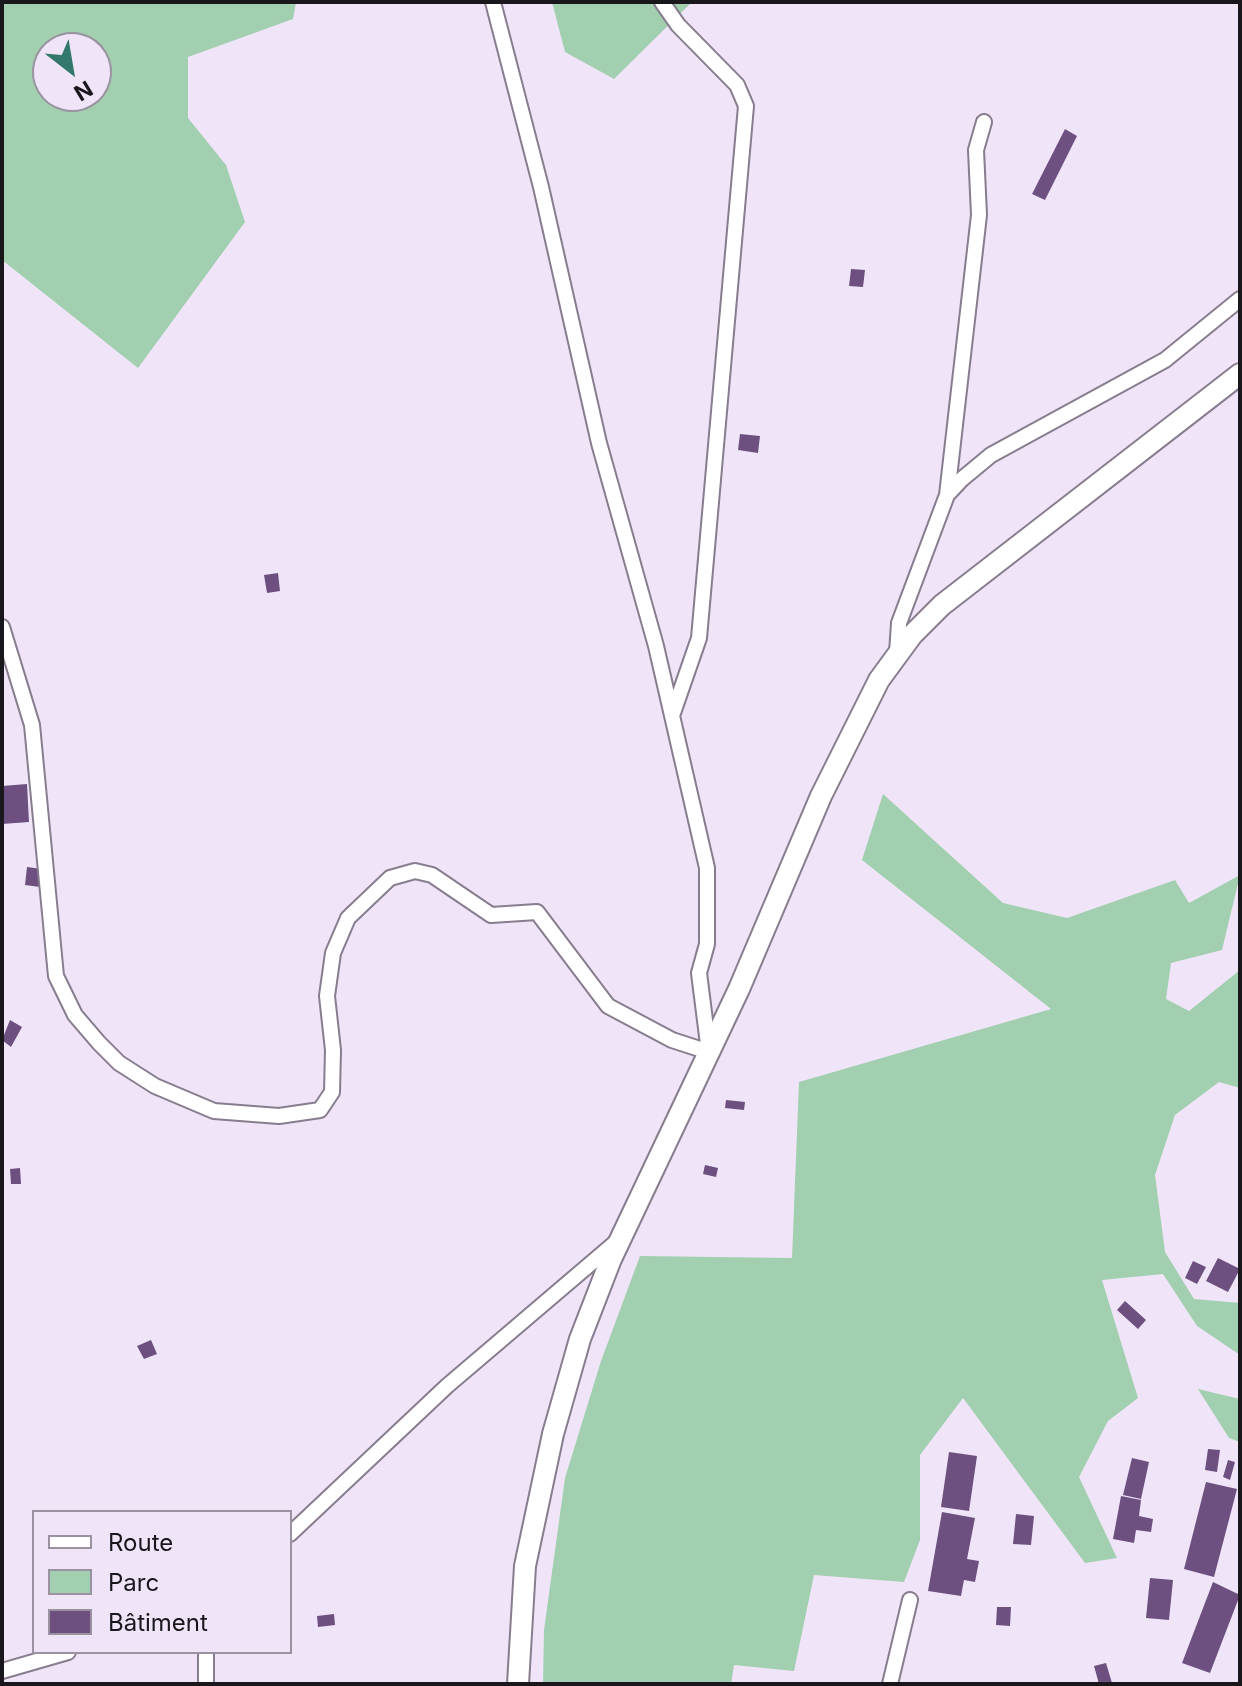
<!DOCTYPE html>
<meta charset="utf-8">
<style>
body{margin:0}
#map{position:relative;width:1242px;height:1686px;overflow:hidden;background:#f0e5f8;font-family:Inter,sans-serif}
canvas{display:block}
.frame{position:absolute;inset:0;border:4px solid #19161c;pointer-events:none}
.legend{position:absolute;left:32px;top:1510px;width:260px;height:144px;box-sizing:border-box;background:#f0e5f8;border:2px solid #9a92a0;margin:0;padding:10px 14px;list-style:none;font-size:24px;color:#19161c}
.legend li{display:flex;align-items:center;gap:16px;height:40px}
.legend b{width:40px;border:2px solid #9a92a0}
.north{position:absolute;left:32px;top:32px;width:80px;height:80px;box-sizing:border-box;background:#f0e5f8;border:2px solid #9a92a0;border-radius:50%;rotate:149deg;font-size:22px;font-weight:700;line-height:32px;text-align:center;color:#19161c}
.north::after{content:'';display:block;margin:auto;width:28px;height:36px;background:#34786c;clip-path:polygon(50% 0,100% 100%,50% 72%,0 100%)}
</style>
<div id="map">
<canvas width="1242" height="1686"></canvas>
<div class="frame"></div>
<ul class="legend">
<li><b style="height:10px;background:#fff"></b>Route</li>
<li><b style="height:22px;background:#a2cfaf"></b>Parc</li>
<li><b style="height:22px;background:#6d5080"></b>Bâtiment</li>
</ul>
<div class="north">N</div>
</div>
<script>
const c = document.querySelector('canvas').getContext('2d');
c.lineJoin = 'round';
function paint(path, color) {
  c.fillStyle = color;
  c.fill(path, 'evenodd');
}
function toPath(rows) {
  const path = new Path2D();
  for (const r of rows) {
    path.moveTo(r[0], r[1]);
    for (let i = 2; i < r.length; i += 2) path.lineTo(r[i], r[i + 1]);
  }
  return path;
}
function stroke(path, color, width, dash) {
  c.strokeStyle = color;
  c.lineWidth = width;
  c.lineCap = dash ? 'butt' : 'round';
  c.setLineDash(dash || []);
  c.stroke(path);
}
paint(toPath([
 [2,2,296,2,293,19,188,57,188,118,226,165,245,222,138,368,2,260],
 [96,48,96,96,48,96,48,48],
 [552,2,692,2,614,79,565,52],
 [883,794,1003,903,1067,918,1175,880,1189,903,1240,875,1222,950,1171,963,1166,999,1189,1011,1240,970,1240,1088,1219,1082,1175,1115,1155,1175,1165,1252,1194,1299,1240,1303,1240,1355,1197,1326,1163,1274,1102,1280,1138,1398,1108,1421,1079,1477,1117,1558,1085,1563,963,1398,920,1455,920,1540,904,1582,814,1575,794,1671,734,1665,731,1684,543,1684,544,1630,565,1478,601,1361,640,1256,792,1258,799,1082,1051,1009,862,860],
 [1198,1389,1240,1399,1240,1442,1229,1438]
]), '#a2cfaf');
paint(toPath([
 [1065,129,1077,136,1045,200,1032,194],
 [851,269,865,270,863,287,849,286],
 [740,434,760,436,758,453,738,450],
 [278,573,280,591,267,593,264,575],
 [27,784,29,822,2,824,2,786],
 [27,867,42,869,40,887,25,885],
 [10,1020,22,1027,11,1047,2,1040],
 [726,1100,745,1102,744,1110,725,1108],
 [705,1165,718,1168,716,1177,703,1174],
 [20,1168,21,1184,11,1184,10,1169],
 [1218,1258,1240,1269,1228,1292,1206,1281],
 [1193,1261,1206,1267,1197,1284,1185,1278],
 [1125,1301,1146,1320,1138,1329,1117,1310],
 [151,1340,157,1354,144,1359,137,1346],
 [1208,1449,1220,1450,1217,1472,1205,1470],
 [949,1452,977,1456,969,1511,941,1507],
 [1132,1458,1149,1462,1141,1499,1123,1495],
 [1228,1460,1235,1462,1230,1480,1223,1477],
 [1206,1482,1237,1489,1214,1577,1184,1569],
 [1121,1496,1141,1500,1139,1516,1153,1519,1151,1532,1136,1530,1134,1543,1113,1539],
 [942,1512,975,1518,967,1559,979,1561,975,1582,964,1580,961,1596,928,1591],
 [1016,1514,1034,1516,1031,1545,1013,1544],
 [1150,1578,1173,1580,1169,1620,1146,1618],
 [1213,1582,1240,1595,1210,1673,1182,1663],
 [997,1607,1011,1607,1010,1626,996,1625],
 [334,1614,335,1625,318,1627,317,1616],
 [1106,1663,1112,1683,1099,1684,1094,1666]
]), '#6d5080');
const street = toPath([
 [662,2,678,25,737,85,746,106,699,638,673,713],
 [947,495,979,215,976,150,984,122],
 [2,627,32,725,56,976,75,1015,99,1043,119,1063,155,1086,214,1111,279,1116,320,1110,332,1092,333,1050,327,996,333,953,348,918,390,878,415,871,432,875,491,915,537,912,608,1006,672,1040,709,1052,699,973,707,944,707,868,656,646,599,443,541,187,493,2],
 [897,653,899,623,947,495,962,479,991,455,1165,360,1240,299],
 [290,1534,447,1386,616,1242],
 [206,1652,206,1684],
 [2,1671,68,1652],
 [890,1684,910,1600]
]);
const secondary = toPath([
 [518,1684,525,1566,553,1434,580,1339,611,1259,739,989,821,796,879,680,912,635,942,605,1240,374]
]);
stroke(street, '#877d8e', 18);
stroke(secondary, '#877d8e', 24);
stroke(street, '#fff', 14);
stroke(secondary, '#fff', 20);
</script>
